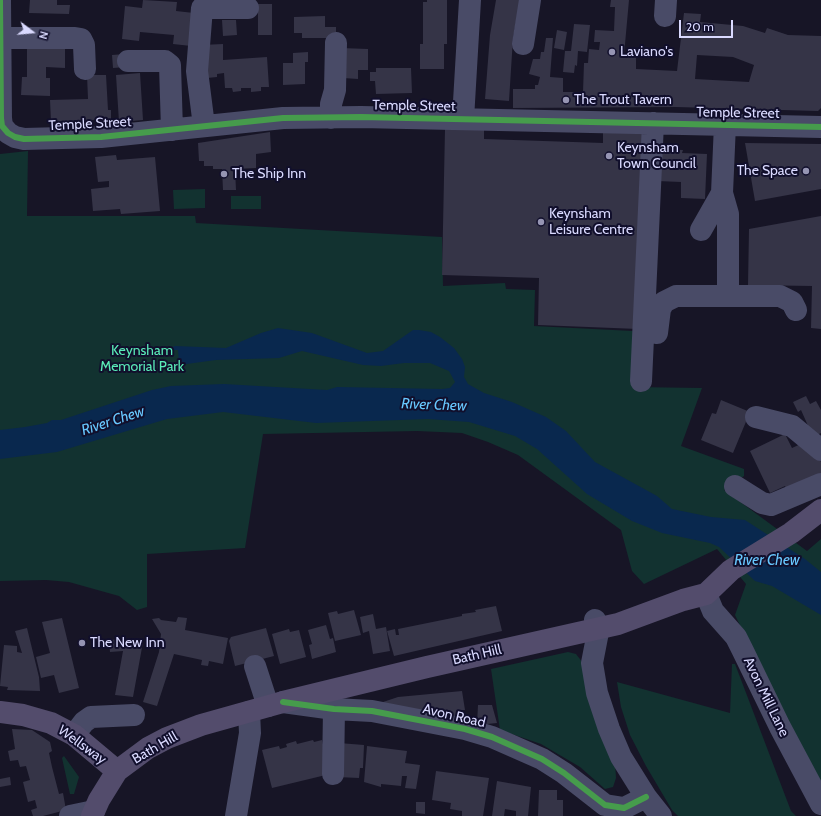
<!DOCTYPE html>
<style>
body{margin:0}
#map{position:relative;width:821px;height:816px;overflow:hidden;background:#171526;font-family:Cabin,sans-serif}
canvas{display:block}
.north{position:absolute;left:12px;top:12px;width:40px;height:40px;-webkit-text-stroke:3px #110f2c;paint-order:stroke;rotate:106deg;font-size:11px;font-weight:700;line-height:16px;text-align:center;color:#dadaff}
.north::after{content:'';display:block;margin:auto;width:14px;height:18px;background:#dadaff;clip-path:polygon(50% 0,100% 100%,50% 72%,0 100%)}
.scale{position:absolute;left:679px;top:20px;width:54px;height:18px;box-sizing:border-box;border:2px solid #dadaff;border-top:0;padding-left:5px;font-size:12px;line-height:14px;white-space:nowrap;color:#dadaff;-webkit-text-stroke:3px #110f2c;paint-order:stroke}
</style>
<div id="map">
<canvas width="821" height="816"></canvas>
<div class="north">N</div>
<div class="scale">20 m</div>
</div>
<script>
const c = document.querySelector('canvas').getContext('2d');
c.lineJoin = 'round';
function paint(path, color) {
  c.fillStyle = color;
  c.fill(path, 'evenodd');
}
function toPath(rows) {
  const path = new Path2D();
  for (const r of rows) {
    path.moveTo(r[0], r[1]);
    for (let i = 2; i < r.length; i += 2) path.lineTo(r[i], r[i + 1]);
  }
  return path;
}
function stroke(path, color, width, dash) {
  c.strokeStyle = color;
  c.lineWidth = width;
  c.lineCap = dash ? 'butt' : 'round';
  c.setLineDash(dash || []);
  c.stroke(path);
}
function drawText(font, color, halo, rows, align = 'center') {
  c.font = font + ' Cabin,sans-serif';
  c.lineWidth = 4;
  c.setLineDash([]);
  c.textBaseline = 'middle';
  c.strokeStyle = halo;
  c.fillStyle = color;
  for (const [text, x, y, turn = 0] of rows) {
    c.save();
    c.translate(x, y);
    c.rotate((+turn || 0) * Math.PI / 180);
    c.textAlign = isNaN(turn) ? turn : align;
    if (halo) c.strokeText(text, 0, 0);
    c.fillText(text, 0, 0);
    c.restore();
  }
}
paint(toPath([
 [28,151,27,216,195,216,196,223,442,237,443,286,505,283,506,289,535,290,534,326,633,331,632,387,702,388,681,446,744,469,744,476,724,490,807,551,821,539,821,793,735,615,746,584,717,549,644,584,632,571,621,530,518,455,488,442,462,433,417,431,263,434,245,548,147,554,147,607,137,610,119,596,69,582,46,580,0,581,0,154],
 [205,189,205,208,174,209,173,190],
 [231,196,261,196,261,209,231,209],
 [568,652,576,654,583,663,615,762,616,778,613,787,605,789,580,767,541,744,500,730,491,669],
 [732,664,735,664,791,811,796,816,678,816,672,810,646,766,630,735,621,707,617,682,730,713],
 [64,756,79,777,74,794,70,794,62,758]
]), '#123230');
paint(toPath([
 [278,328,312,333,367,353,383,351,413,330,419,330,431,332,440,337,454,348,462,359,465,367,464,377,468,384,484,393,512,402,546,417,566,431,595,462,657,496,672,509,711,517,745,520,805,559,821,572,821,615,772,586,755,581,719,547,710,543,662,533,632,521,587,494,537,449,515,436,469,422,428,419,316,423,223,412,167,419,57,452,0,459,0,430,25,427,47,423,52,420,61,420,152,390,171,386,224,384,327,390,337,387,442,389,450,388,455,382,449,371,430,363,404,363,381,366,363,365,302,351,279,358,216,360,179,365,172,363,179,363,178,350,166,350,175,346,226,348,261,333]
]), '#09284e');
paint(toPath([
 [30,0,57,0,57,5,70,5,69,14,29,13],
 [143,0,177,2,176,11,194,13,191,46,173,44,174,35,140,32,139,41,122,39,125,6,142,8],
 [427,0,447,0,447,44,444,44,444,69,420,69,420,44,423,44,423,2,427,2],
 [496,0,520,0,513,38,509,101,485,99,490,35],
 [611,0,629,0,624,55,636,56,636,69,677,71,684,13,701,14,700,22,743,26,765,33,767,28,788,35,821,36,821,108,818,111,676,107,513,108,513,89,535,89,535,85,538,85,540,77,529,74,533,59,540,59,541,52,544,52,546,38,553,38,550,77,563,78,563,92,583,92,584,63,588,63,589,49,599,50,600,42,594,42,595,30,614,31,615,7,610,7],
 [697,55,733,57,754,65,749,82,695,79],
 [258,4,272,4,272,35,258,35],
 [325,16,325,27,336,27,336,42,326,42,326,38,302,38,302,33,294,33,294,17],
 [222,20,236,20,237,35,223,36],
 [574,24,590,25,587,52,578,51,577,66,575,65,574,73,563,72,565,51,571,51],
 [557,30,567,32,564,50,554,48],
 [223,44,223,60,267,57,269,87,261,87,261,91,251,92,251,88,241,88,241,91,233,92,232,88,225,88,224,73,217,74,217,77,207,78,202,45],
 [27,45,65,46,65,68,46,67,46,78,50,78,50,96,21,95,22,77,27,77],
 [341,48,368,49,368,70,358,70,358,79,343,78],
 [308,52,308,62,305,62,305,84,283,85,283,63,293,63,293,53],
 [125,54,126,67,113,68,112,55],
 [376,68,411,68,412,93,376,94,375,81,370,81,370,72,376,72],
 [140,73,143,120,119,122,116,75],
 [87,75,106,75,108,110,111,110,111,119,51,122,50,100,88,99],
 [445,129,484,129,484,139,603,143,603,130,643,131,638,329,538,325,539,278,442,275],
 [270,132,271,152,256,154,256,168,235,169,236,190,223,190,222,169,213,169,213,166,204,166,204,161,199,161,198,143],
 [745,143,821,144,821,189,755,201],
 [658,149,683,150,682,153,707,154,705,199,681,198,681,182,657,181],
 [116,155,117,160,155,157,160,211,121,214,120,209,93,211,91,189,109,187,109,181,98,182,95,157],
 [821,216,821,329,811,328,812,286,748,285,749,229],
 [806,396,810,404,816,401,821,410,821,433,813,437,801,410,798,412,793,402],
 [721,400,750,412,733,453,701,440,712,413,716,414],
 [785,434,792,448,805,442,817,453,821,462,821,474,787,491,785,486,770,493,750,451],
 [496,606,502,631,394,656,387,631,395,629,396,635,399,635,398,629,462,616,462,614,476,612,475,610],
 [354,610,361,635,335,641,328,613,337,611,338,614],
 [373,614,376,629,386,627,390,651,373,654,369,631,363,633,360,617],
 [178,617,187,618,185,630,228,638,223,664,209,661,208,666,201,665,202,660,174,654,157,706,143,702,159,652,161,634,152,619,159,618,161,620,176,622],
 [62,618,79,688,59,693,54,675,41,678,36,657,50,653,42,622],
 [326,625,330,639,333,638,336,652,312,659,309,645,312,644,308,630],
 [27,628,39,677,40,691,7,690,8,687,0,686,4,645,17,646,17,652,22,653,15,631],
 [266,628,274,656,235,666,229,641,231,637],
 [289,629,290,632,299,630,306,657,280,664,272,634],
 [125,639,143,642,133,697,115,695,123,651,110,652,109,640],
 [462,691,465,710,459,710,461,721,383,706,383,702,398,697],
 [478,705,492,705,497,723,477,725],
 [12,729,32,730,50,742,52,751,49,753,52,767,59,794,63,793,66,810,43,816,33,816,31,810,37,808,35,800,28,802,23,782,30,780,26,766,20,767,18,760,10,761,8,751,15,749],
 [313,740,314,742,322,740,330,774,272,788,262,750,279,746,280,749,287,747,286,744,296,741,297,744],
 [339,743,364,745,363,768,360,768,359,778,337,777],
 [367,746,407,751,405,763,420,765,416,789,405,788,407,776,402,776,401,786,381,784,381,787,364,782],
 [436,771,489,778,483,816,462,816,462,811,450,809,451,803,432,800],
 [10,777,11,785,0,787,0,779],
 [497,781,531,787,528,816,516,816,516,811,505,809,504,816,492,816],
 [539,790,557,790,557,800,563,800,563,816,538,816],
 [416,802,425,802,425,814,416,813]
]), '#353447');
stroke(toPath([
 [0,0,1,118,2,126,8,133,15,137,24,139,101,137,283,118,361,117,821,127],
 [665,16,666,0],
 [1,38,75,38,81,39,84,45,85,69],
 [523,44,530,0],
 [128,61,165,61,170,65,172,130],
 [331,118,331,104,335,90,336,43],
 [463,119,470,0],
 [725,124,722,193,728,214,728,296],
 [204,126,197,71,202,8,248,8],
 [701,230,722,193],
 [657,333,660,309,664,302,676,296,780,296,792,302,796,310],
 [641,381,653,123],
 [756,417,792,426,821,450],
 [735,486,762,503,771,505,821,484],
 [706,594,713,611,736,637,743,651,780,727,821,804],
 [595,620,599,627,592,663,597,693,609,729,621,757,646,797,661,816],
 [255,666,268,706],
 [283,702,334,709,372,711,465,729,492,737,542,759,564,773,605,805,624,808,646,797],
 [74,735,84,722,91,717,134,715],
 [333,774,334,709],
 [70,816,94,811],
 [236,816,250,733,249,712]
]), '#494b67', 22);
stroke(toPath([
 [0,712,23,715,51,723,74,735,117,771],
 [92,816,99,800,117,771,148,748,167,738,201,725,283,702,427,667,618,624,683,600,706,594,731,570,791,533,821,510]
]), '#534c6c', 22);
stroke(toPath([
 [0,0,1,118,2,126,8,133,15,137,24,139,101,137,283,118,361,117,821,127],
 [283,702,334,709,372,711,465,729,492,737,542,759,564,773,605,805,624,808,646,797]
]), '#469c4c', 6);
for (const [x, y, r, color] of [
 [612,52,4,"#9695b3"],
 [566,100,4,"#9695b3"],
 [609,156,4,"#9695b3"],
 [806,171,4,"#9695b3"],
 [224,174,4,"#9695b3"],
 [541,222,4,"#9695b3"],
 [82,643,4,"#9695b3"]
]) {
  const dot = new Path2D();
  dot.arc(x, y, r, 0, 2 * Math.PI);
  c.fillStyle = color;
  c.fill(dot);
  stroke(dot, '#110f2c', 1.5);
}
drawText('14px', '#dadaff', '#110f2c', [
 ["Laviano's",620,52],
 ["The Trout Tavern",574,100],
 ["Keynsham",617,148],
 ["Town Council",617,164],
 ["The Space",798,171,"right"],
 ["The Ship Inn",232,174],
 ["Keynsham",549,214],
 ["Leisure Centre",549,230],
 ["The New Inn",90,643]
], 'left');
drawText('14px', '#dadaff', '#110f2c', [
 ["Temple Street",414,106,1],
 ["Temple Street",738,113,1],
 ["Temple Street",90,124,-3],
 ["Bath Hill",477,655,-13],
 ["Avon Mill Lane",766,697,64],
 ["Avon Road",454,716,13],
 ["Wellsway",82,745,36],
 ["Bath Hill",155,748,-30]
]);
drawText('14px', '#5aebb8', '#110f2c', [
 ["Keynsham",142,351],
 ["Memorial Park",142,367]
]);
drawText('italic 15px', '#68c8ff', '#110f2c', [
 ["River Chew",434,405,2],
 ["River Chew",113,421,-18],
 ["River Chew",767,561]
]);
</script>
